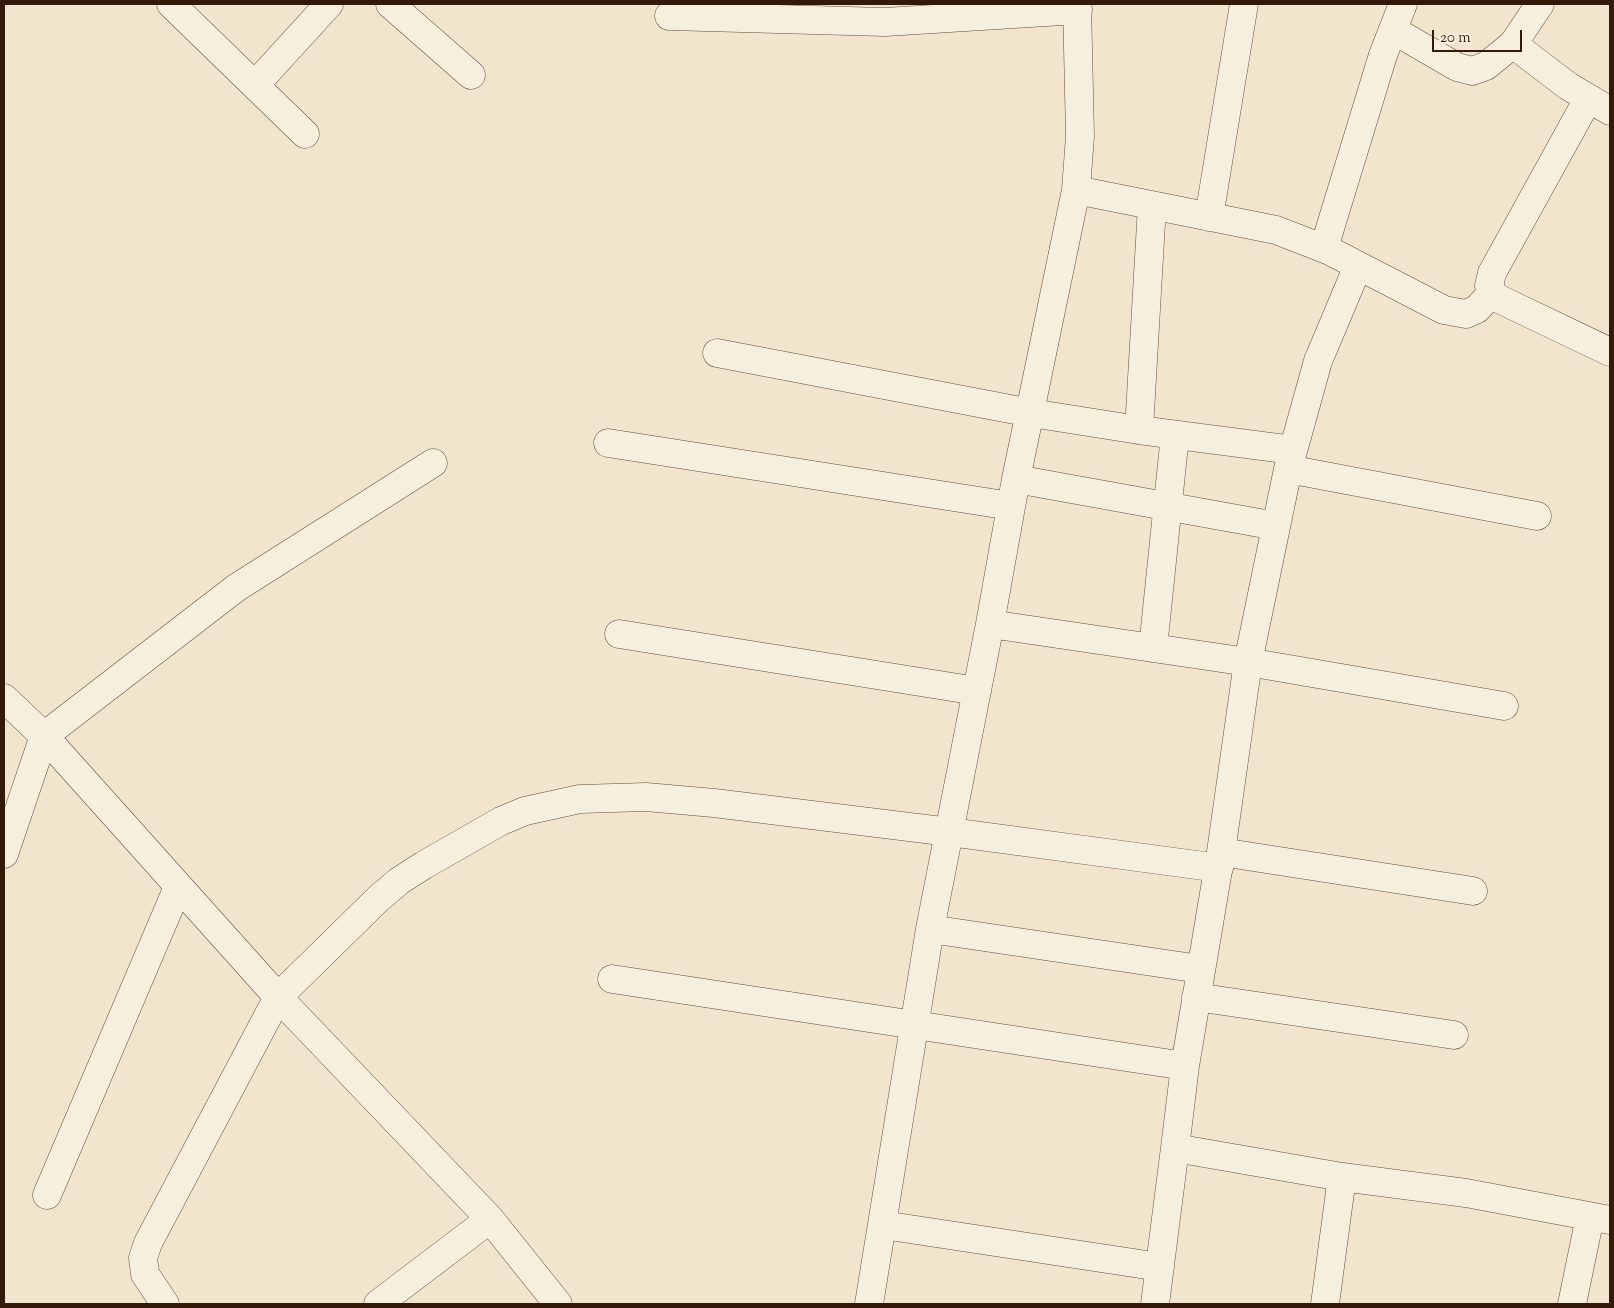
<!DOCTYPE html>
<style>
body{margin:0}
#map{position:relative;width:1614px;height:1308px;overflow:hidden;background:#f1e6cd;font-family:"Sorts Mill Goudy",serif}
canvas{display:block}
.frame{position:absolute;inset:0;border:5px solid #331908;pointer-events:none}
.scale{position:absolute;left:1432px;top:30px;width:90px;height:22px;box-sizing:border-box;border:2px solid #331908;border-top:0;padding-left:6px;font-size:15px;line-height:18px;white-space:nowrap;color:#331908;-webkit-text-stroke:4px #f6efde;paint-order:stroke}
</style>
<div id="map">
<canvas width="1614" height="1308"></canvas>
<div class="frame"></div>
<div class="scale">20 m</div>
</div>
<script>
const c = document.querySelector('canvas').getContext('2d');
c.lineJoin = 'round';
function toPath(rows) {
  const path = new Path2D();
  for (const r of rows) {
    path.moveTo(r[0], r[1]);
    for (let i = 2; i < r.length; i += 2) path.lineTo(r[i], r[i + 1]);
  }
  return path;
}
function stroke(path, color, width, dash) {
  c.strokeStyle = color;
  c.lineWidth = width;
  c.lineCap = dash ? 'butt' : 'round';
  c.setLineDash(dash || []);
  c.stroke(path);
}
const minor = toPath([
 [171,4,305,134],
 [390,4,471,75],
 [669,16,885,22,1078,10],
 [1393,30,1457,67,1472,71,1486,66,1513,44,1540,4],
 [1513,44,1568,86,1610,111],
 [255,85,329,4],
 [1588,99,1492,273,1489,286,1495,297,1610,352],
 [1076,190,1276,230,1330,251,1444,310,1466,314,1477,309,1491,294],
 [1209,217,1244,4],
 [1324,248,1383,55,1403,4],
 [717,353,1031,413,1139,430,1293,450],
 [1139,430,1152,206],
 [608,443,1011,506],
 [1288,469,1537,516],
 [1016,479,1276,526],
 [990,624,1248,662,1504,706],
 [619,634,977,691],
 [1153,648,1175,435],
 [4,698,44,736,278,997,490,1219,558,1304],
 [1221,852,1473,891],
 [4,854,44,736,236,588,433,463],
 [930,929,1200,969],
 [612,979,1185,1066],
 [1196,997,1454,1035],
 [1175,1148,1185,1066,1221,852,1248,662,1288,469,1318,361,1358,266],
 [47,1195,178,887],
 [883,1225,1160,1267],
 [165,1304,145,1274,143,1258,148,1243,278,997,378,899,399,881,424,865,501,821,525,811,580,799,646,797,714,803,950,832,1219,868],
 [378,1304,490,1219],
 [869,1304,930,929,990,624,1016,479,1076,190,1080,136,1077,4],
 [1155,1304,1175,1148,1342,1177,1466,1193,1610,1220],
 [1325,1304,1342,1177],
 [1572,1304,1590,1217]
]);
stroke(minor, '#624c39', 29);
stroke(minor, '#f6efde', 28);
</script>
